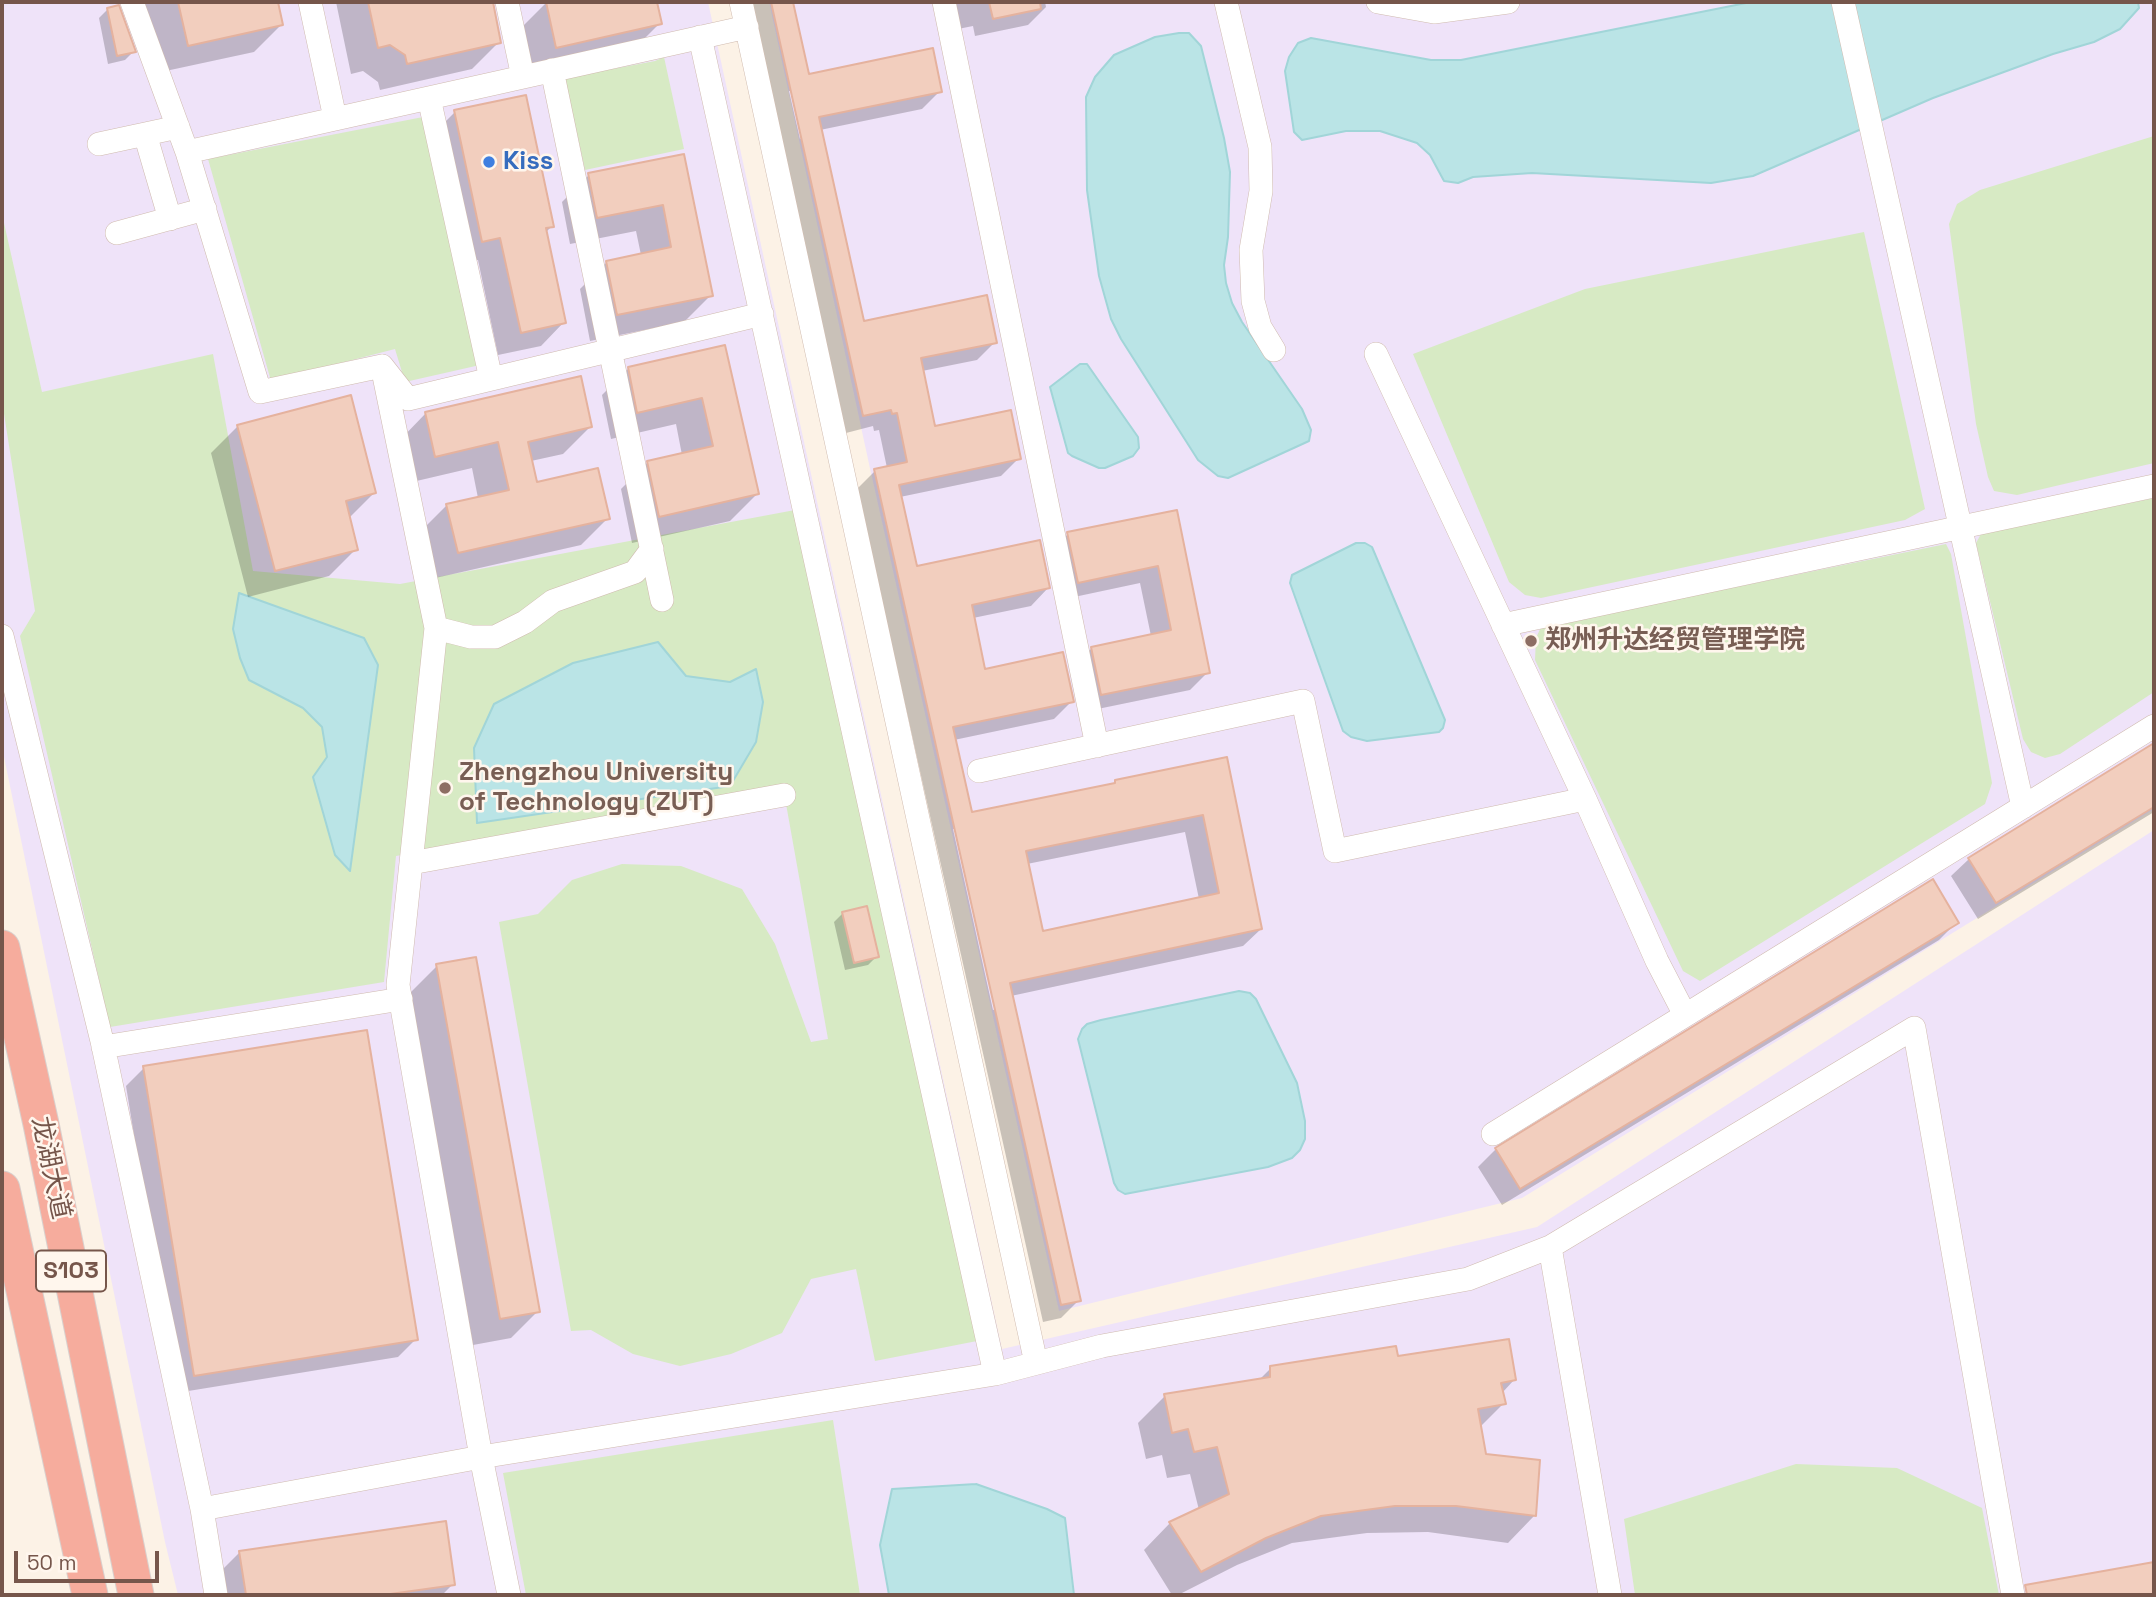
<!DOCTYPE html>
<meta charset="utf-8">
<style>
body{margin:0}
#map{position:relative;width:2156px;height:1597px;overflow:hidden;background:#fcf2e6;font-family:"Space Grotesk",sans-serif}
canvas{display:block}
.frame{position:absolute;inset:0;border:4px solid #76564b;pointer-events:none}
.scale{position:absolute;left:14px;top:1551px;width:145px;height:32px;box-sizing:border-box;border:4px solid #76564b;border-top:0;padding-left:9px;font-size:21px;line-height:24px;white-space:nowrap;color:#76564b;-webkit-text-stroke:5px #fff6ed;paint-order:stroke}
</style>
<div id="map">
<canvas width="2156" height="1597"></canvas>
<div class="frame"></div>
<div class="scale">50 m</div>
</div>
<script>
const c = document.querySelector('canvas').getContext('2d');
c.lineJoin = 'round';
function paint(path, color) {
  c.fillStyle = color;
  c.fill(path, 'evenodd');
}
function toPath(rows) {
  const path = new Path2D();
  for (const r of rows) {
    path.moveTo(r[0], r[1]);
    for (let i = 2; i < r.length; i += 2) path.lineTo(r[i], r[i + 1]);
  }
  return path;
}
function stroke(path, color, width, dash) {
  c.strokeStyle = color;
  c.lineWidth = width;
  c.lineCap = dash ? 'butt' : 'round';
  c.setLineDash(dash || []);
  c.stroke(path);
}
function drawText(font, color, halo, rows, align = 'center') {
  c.font = font + ' "Space Grotesk","Noto Sans SC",sans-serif';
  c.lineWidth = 5;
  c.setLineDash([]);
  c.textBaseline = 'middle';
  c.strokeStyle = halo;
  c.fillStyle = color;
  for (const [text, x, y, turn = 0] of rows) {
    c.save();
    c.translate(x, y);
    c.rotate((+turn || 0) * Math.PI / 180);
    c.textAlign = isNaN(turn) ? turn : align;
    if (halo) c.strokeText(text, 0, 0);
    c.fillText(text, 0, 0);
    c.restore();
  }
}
paint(toPath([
 [2,2,708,2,1002,1349,1537,1227,2154,830,2154,1595,178,1595,165,1542,2,747],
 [769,2,2154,2,2154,809,1522,1198,1059,1311,871,473]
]), '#efe3f9');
paint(toPath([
 [664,57,684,149,585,170,565,78,655,61],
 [423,117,480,365,405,382,395,349,271,381,208,159],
 [2154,136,2154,463,2017,495,1994,491,1988,477,1976,424,1949,224,1957,204,1980,190],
 [2,214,42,392,213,354,253,571,400,584,795,510,977,1341,875,1361,856,1269,811,1279,782,1333,731,1354,680,1366,633,1354,591,1330,571,1331,499,922,538,914,572,880,622,864,681,866,742,889,775,944,811,1042,828,1039,783,787,396,856,384,982,110,1027,20,636,35,611,2,401],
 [1864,232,1925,509,1905,520,1541,598,1525,595,1509,582,1413,354,1585,289],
 [2154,498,2154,692,2060,754,2045,758,2031,752,2023,739,1976,543,1981,534],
 [1946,544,1951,554,1992,783,1985,804,1700,981,1683,971,1535,660,1536,638,1541,627],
 [833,1420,860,1595,526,1595,503,1473],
 [1796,1464,1897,1468,1982,1508,1999,1595,1635,1595,1624,1519]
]), '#d7eac4');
const water = toPath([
 [1751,2,2138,2,2139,8,2120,29,2094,42,2053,54,1933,98,1753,176,1711,183,1532,173,1473,177,1458,183,1444,181,1430,155,1417,143,1380,131,1346,131,1302,140,1294,132,1285,71,1289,57,1298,43,1311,38,1431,60,1461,60,1751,2],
 [1179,33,1189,33,1201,46,1224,138,1230,172,1228,237,1224,265,1226,283,1232,303,1242,322,1302,409,1311,430,1309,441,1228,478,1218,476,1198,460,1121,339,1111,319,1099,276,1087,190,1086,97,1095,77,1114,55,1155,37,1179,33],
 [1080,364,1087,364,1138,437,1139,448,1133,456,1105,468,1099,468,1072,456,1068,453,1050,387,1080,364],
 [1356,543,1365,543,1372,547,1445,720,1443,728,1439,732,1367,741,1351,737,1343,731,1290,583,1292,575,1356,543],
 [239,593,364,638,378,665,350,871,335,855,313,777,327,757,322,727,303,708,249,680,240,658,233,629,239,593],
 [658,642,686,676,730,682,756,669,763,702,756,742,730,786,477,823,474,748,494,704,573,663,658,642],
 [1239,991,1250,993,1256,999,1297,1083,1305,1121,1305,1139,1300,1150,1292,1158,1268,1167,1125,1194,1118,1190,1114,1183,1078,1039,1082,1029,1087,1024,1101,1020,1239,991],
 [976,1484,1047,1509,1065,1518,1074,1595,889,1595,880,1545,892,1489,976,1484]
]);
paint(water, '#bae4e6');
stroke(water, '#a1d5d8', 2);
paint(toPath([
 [129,2,276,2,281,25,254,52,161,72],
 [336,2,492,2,499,42,472,69,380,90,378,82,363,71,351,74],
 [553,2,655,2,660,23,633,50,529,74,519,30,546,3],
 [750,2,792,2,808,76,940,91,922,109,820,130,863,323,995,342,977,360,922,371,934,428,1019,458,1001,476,900,497,916,568,1048,588,1031,606,973,618,984,671,1072,701,1054,719,954,740,971,814,1112,785,1116,782,1225,759,1261,929,1243,946,1011,996,1079,1300,1061,1318,1043,1322,857,489,875,471,887,468,879,430,874,431,873,426,846,433],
 [789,91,793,91,803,136,800,139],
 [953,829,956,829,996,1009,993,1010],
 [1185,832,1199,899,1041,933,1027,864],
 [936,2,1045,2,1046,7,1028,25,975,36,973,26,943,32],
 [107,10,133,52,125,60,108,64,99,18],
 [455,112,552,226,545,233,564,322,541,346,498,355,478,260,459,264,432,135],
 [683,156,711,295,684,322,590,341,580,289,607,262,641,255,636,231,570,244,562,202,589,175],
 [723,347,757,494,730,521,632,543,621,489,648,462,682,455,676,424,611,439,602,395,629,368],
 [426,413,590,427,563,454,531,461,536,484,608,518,581,545,431,579,420,532,447,505,478,498,472,468,408,483,399,441],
 [238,426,374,493,348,519,356,549,329,576,248,597,211,453],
 [1175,512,1208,672,1190,690,1083,712,1074,666,1092,648,1151,636,1140,583,1060,600,1050,552,1068,534],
 [2154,745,2154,812,1978,919,1951,876,1969,859],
 [843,913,877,956,868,965,845,970,834,922],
 [1957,922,1939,940,1502,1205,1478,1167,1496,1149],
 [437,966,538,1311,511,1338,473,1345,410,993],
 [144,1068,416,1339,398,1357,176,1393,126,1086],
 [1396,1358,1514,1380,1502,1393,1504,1403,1480,1427,1485,1455,1534,1516,1508,1543,1428,1532,1367,1533,1292,1543,1237,1565,1178,1595,1172,1595,1144,1550,1170,1523,1199,1510,1190,1474,1167,1478,1162,1455,1146,1459,1138,1423,1165,1396,1259,1380,1271,1368],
 [240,1552,453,1584,442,1595,226,1595,222,1570],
 [2154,1564,2154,1595,2029,1595,2040,1584]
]), '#0003');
const building = toPath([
 [178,2,278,2,283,25,188,46,178,2],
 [368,2,493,2,501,43,407,64,405,55,390,45,378,48,368,2],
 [546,2,657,2,662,24,556,48,546,2],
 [771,2,793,2,809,74,933,48,942,92,819,117,864,321,987,295,997,343,921,358,935,426,1011,410,1021,459,899,485,917,566,1040,540,1050,588,972,605,985,669,1063,652,1074,702,953,727,972,812,1115,783,1115,780,1227,757,1262,929,1010,983,1081,1301,1061,1305,874,469,907,462,897,413,892,414,891,410,863,416,771,2],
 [1203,815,1219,893,1043,931,1026,851,1203,815],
 [989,2,1040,2,1041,9,993,19,989,2],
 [119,5,136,52,117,56,107,8,119,5],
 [526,95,554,227,546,228,566,323,521,333,500,238,482,242,454,110,526,95],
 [684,154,713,296,617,315,606,261,671,247,663,205,597,218,588,173,684,154],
 [725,345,759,494,659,517,647,461,713,446,702,398,637,413,628,367,725,345],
 [581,376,592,427,528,442,537,482,598,468,610,519,458,553,446,504,509,490,498,442,435,457,425,412,581,376],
 [351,395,376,493,346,501,358,550,275,571,237,425,351,395],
 [1177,510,1210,673,1101,695,1091,647,1171,630,1158,566,1078,583,1067,532,1177,510],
 [2154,743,2154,807,1996,903,1968,858,2154,743],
 [1933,879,1959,923,1520,1189,1495,1148,1933,879],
 [867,906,879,957,854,963,842,912,867,906],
 [476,957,540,1312,500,1319,436,964,476,957],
 [367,1030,418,1340,194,1376,143,1066,367,1030],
 [1509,1339,1516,1380,1501,1383,1506,1404,1478,1409,1486,1454,1540,1460,1536,1516,1456,1506,1395,1506,1321,1516,1266,1538,1201,1572,1169,1522,1229,1494,1217,1447,1194,1452,1188,1429,1172,1433,1164,1394,1270,1377,1270,1366,1396,1346,1398,1356,1509,1339],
 [446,1521,455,1585,383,1595,246,1595,239,1551,446,1521],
 [2154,1562,2154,1595,2027,1595,2025,1585,2154,1562]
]);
paint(building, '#f2cebe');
stroke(building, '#e5b29e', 2);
const minor = toPath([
 [132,2,187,152,260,392,382,366,408,399,762,314],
 [310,2,335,118],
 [507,2,523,77],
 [741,2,1036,1363],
 [944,2,1097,746],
 [1226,2,1260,147,1261,191,1251,250,1253,301,1260,327,1274,350],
 [1378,2,1434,12,1508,2],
 [1843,2,2023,807],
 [700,37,995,1374],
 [552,70,662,600],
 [429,98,491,379],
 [145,134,170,219],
 [99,144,178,127],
 [187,152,747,27],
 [117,233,205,209],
 [1376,354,1585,799,1657,961,1685,1015],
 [382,366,436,628,398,985,481,1457,509,1595],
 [1503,625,2154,486],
 [436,628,471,637,495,637,525,622,553,601,635,572,652,549],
 [2,636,102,1041,202,1509,216,1595],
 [979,771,1303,701,1335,851,1585,799],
 [411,863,784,795],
 [103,1047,401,999],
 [1493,1134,2154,726],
 [1550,1247,1610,1595],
 [202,1509,481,1457,995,1374,1102,1346,1468,1279,1550,1247,1914,1028,2013,1595]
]);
const highway = toPath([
 [2,948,41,1124,136,1595],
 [2,1189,90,1595]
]);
stroke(minor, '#d0bbaf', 24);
stroke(highway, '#d9d0cd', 37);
stroke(minor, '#fff', 23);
stroke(highway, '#f6ac9d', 35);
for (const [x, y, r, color] of [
 [489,162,7,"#3f7fe0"],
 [1531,641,7,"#8d6e63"],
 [445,788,7,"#8d6e63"]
]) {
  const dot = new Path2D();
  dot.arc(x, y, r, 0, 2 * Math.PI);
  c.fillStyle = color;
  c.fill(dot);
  stroke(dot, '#fff6ed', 2.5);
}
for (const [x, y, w] of [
 [71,1271,70]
]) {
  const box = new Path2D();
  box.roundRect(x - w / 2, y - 20.5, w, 41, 5);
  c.fillStyle = '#fff6ed';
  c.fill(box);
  stroke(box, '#76564b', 2);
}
drawText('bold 24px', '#76564b', null, [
 ["S103",71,1271]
]);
drawText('bold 26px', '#366cbe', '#fff6ed', [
 ["Kiss",503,162]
], 'left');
drawText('bold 26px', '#785e54', '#fff6ed', [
 ["郑州升达经贸管理学院",1545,641],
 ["Zhengzhou University",459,773],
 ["of Technology (ZUT)",459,803]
], 'left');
drawText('26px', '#76564b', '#fff6ed', [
 ["龙湖大道",50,1168,78]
]);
</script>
